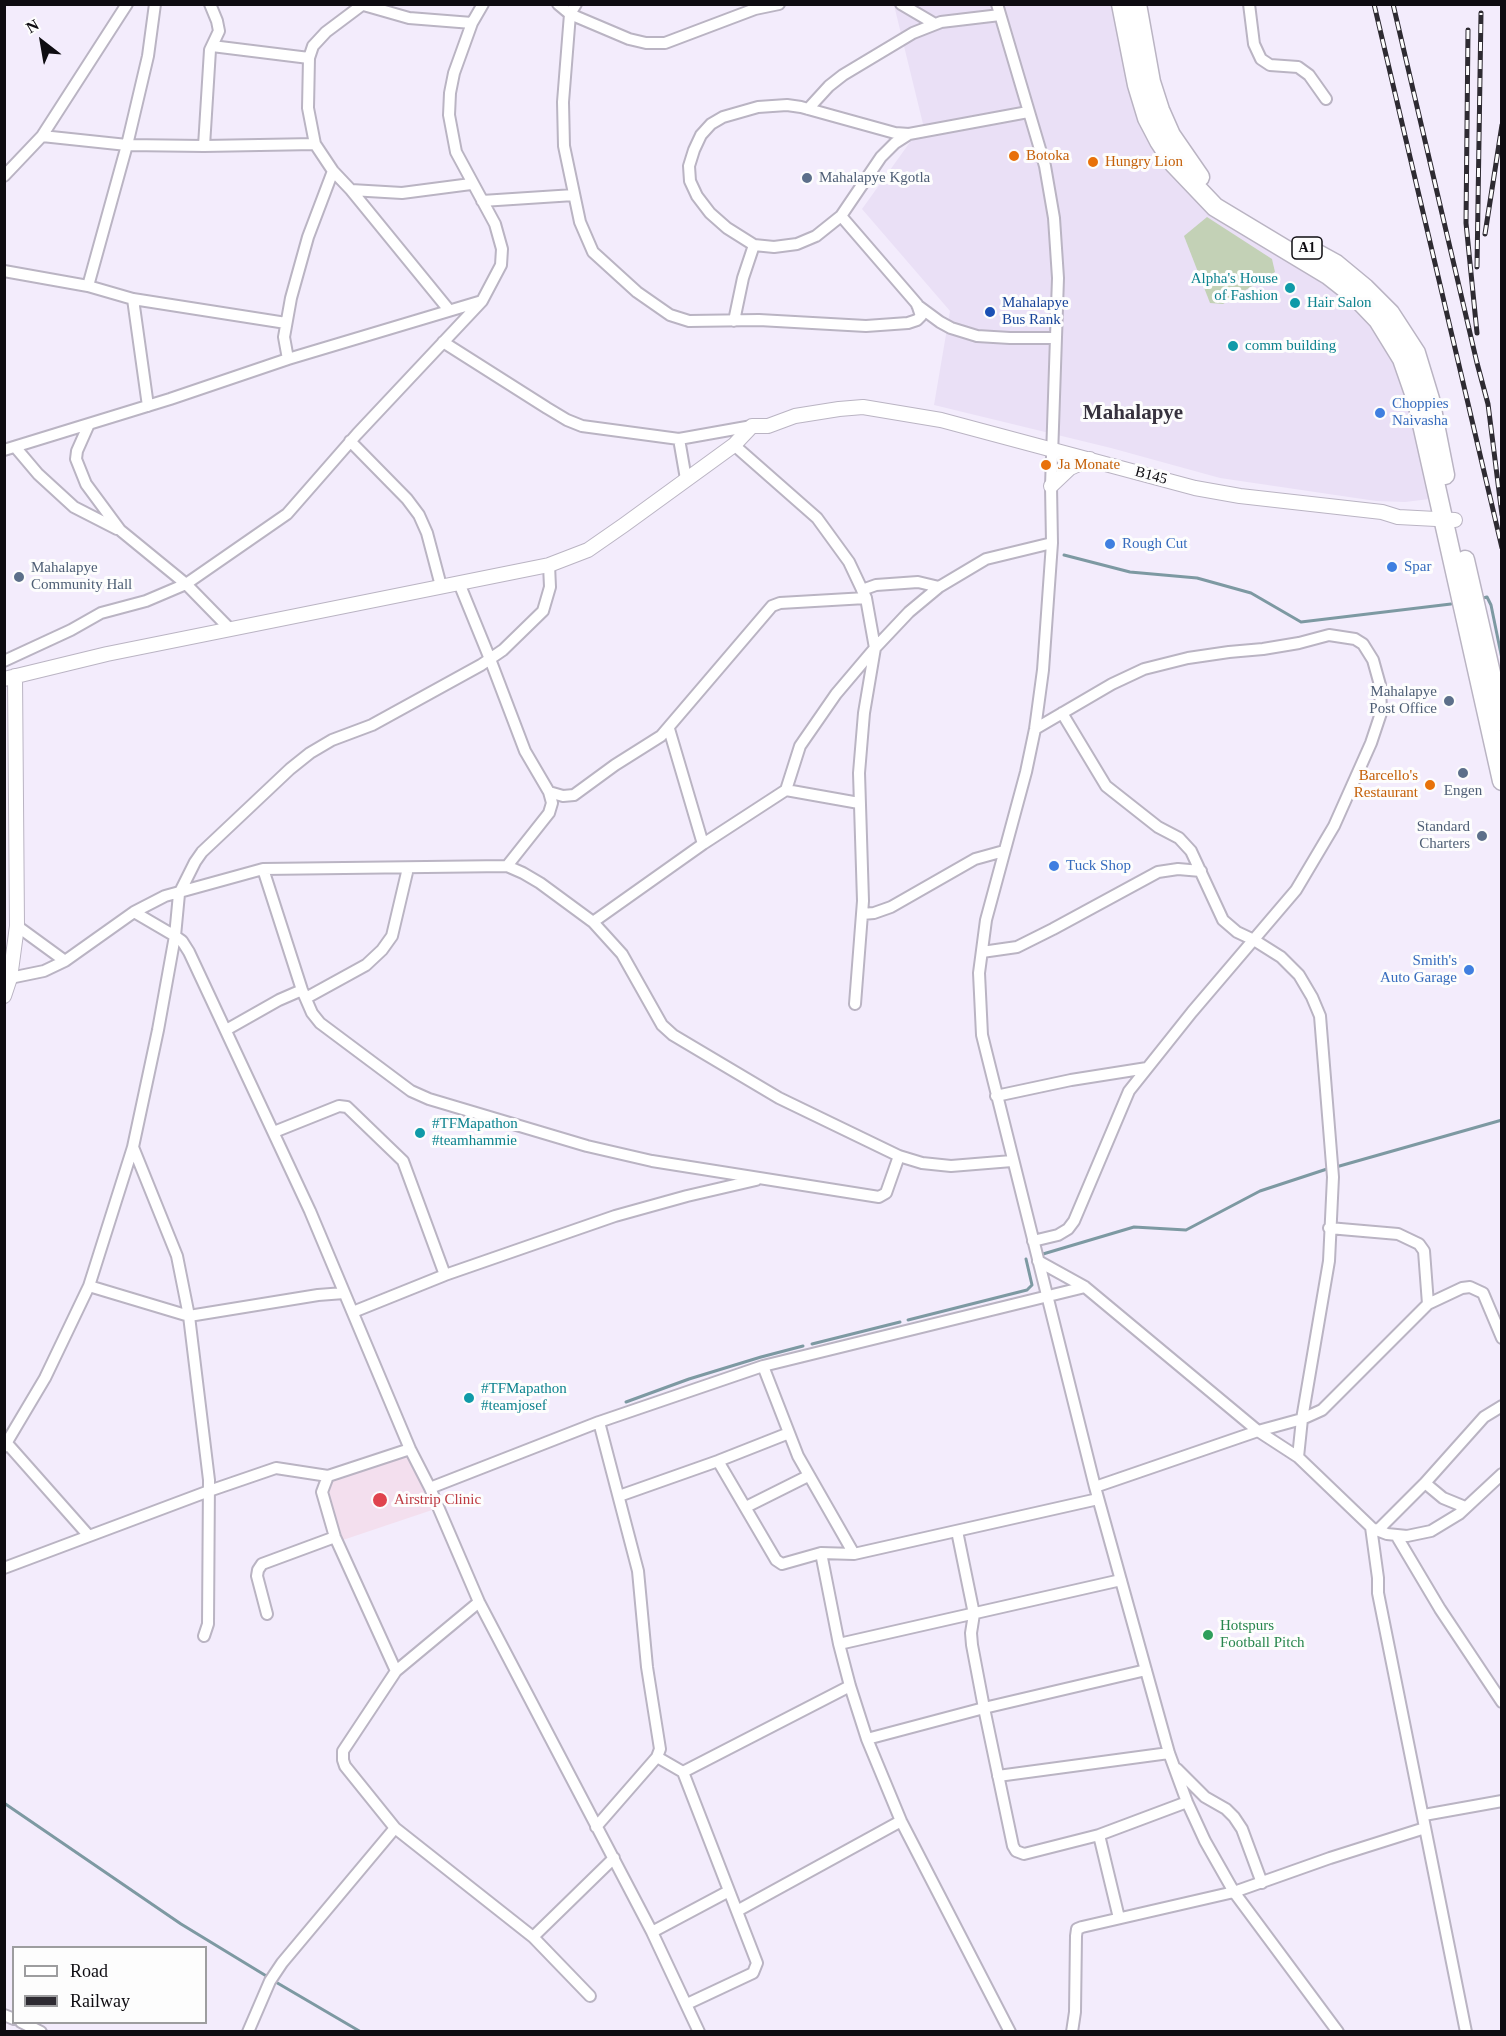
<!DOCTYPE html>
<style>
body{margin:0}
#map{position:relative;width:1506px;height:2036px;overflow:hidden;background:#f3ecfc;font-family:"Times New Roman",serif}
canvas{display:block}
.frame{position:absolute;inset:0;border:6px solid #0e0c11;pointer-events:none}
.legend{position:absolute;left:12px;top:1946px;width:195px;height:78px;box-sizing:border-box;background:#fdfdfd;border:2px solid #9d9d9f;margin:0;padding:8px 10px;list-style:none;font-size:18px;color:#0e0c11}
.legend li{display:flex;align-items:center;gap:12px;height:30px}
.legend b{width:30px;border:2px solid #9d9d9f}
.north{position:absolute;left:12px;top:12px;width:60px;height:60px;-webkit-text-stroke:4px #fdfdfd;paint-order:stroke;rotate:329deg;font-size:16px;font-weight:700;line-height:24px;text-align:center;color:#0e0c11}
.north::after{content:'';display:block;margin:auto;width:21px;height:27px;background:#0e0c11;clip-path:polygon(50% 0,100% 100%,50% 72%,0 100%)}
</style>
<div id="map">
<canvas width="1506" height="2036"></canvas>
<div class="frame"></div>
<ul class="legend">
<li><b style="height:8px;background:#fff"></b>Road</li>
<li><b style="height:8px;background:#2e2b32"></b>Railway</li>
</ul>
<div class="north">N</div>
</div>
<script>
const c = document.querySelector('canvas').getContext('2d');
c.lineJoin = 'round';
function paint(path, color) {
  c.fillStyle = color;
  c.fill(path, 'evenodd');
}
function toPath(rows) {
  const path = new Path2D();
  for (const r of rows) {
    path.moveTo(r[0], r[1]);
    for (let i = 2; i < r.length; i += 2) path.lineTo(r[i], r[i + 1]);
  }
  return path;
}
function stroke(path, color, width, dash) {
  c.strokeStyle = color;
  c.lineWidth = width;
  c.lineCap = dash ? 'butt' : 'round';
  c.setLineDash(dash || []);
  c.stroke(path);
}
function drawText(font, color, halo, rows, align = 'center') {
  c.font = font + ' "Times New Roman",serif';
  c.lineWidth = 6;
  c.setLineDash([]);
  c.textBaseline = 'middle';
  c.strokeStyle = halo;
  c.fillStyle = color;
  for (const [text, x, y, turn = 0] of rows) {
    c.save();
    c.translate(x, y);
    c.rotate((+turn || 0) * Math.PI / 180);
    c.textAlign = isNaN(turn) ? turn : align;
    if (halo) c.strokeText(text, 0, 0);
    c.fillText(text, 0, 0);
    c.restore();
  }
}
paint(toPath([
 [894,5,1129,5,1143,70,1202,192,1302,252,1398,340,1446,497,1405,502,1376,501,1220,478,1111,448,934,405,950,311,862,209,923,124]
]), '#eae0f6');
paint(toPath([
 [410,1449,438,1508,337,1542,323,1485,328,1476]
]), '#f3dfee');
paint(toPath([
 [1207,217,1272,259,1275,272,1223,304,1210,303,1184,236]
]), '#c3d1b6');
stroke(toPath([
 [1064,555,1130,572,1197,578,1251,593,1301,622,1451,604],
 [1483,598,1487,597,1491,605,1502,659],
 [1336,1167,1502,1120],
 [1043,1254,1134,1227,1186,1230,1260,1191,1327,1169],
 [908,1320,1027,1290,1032,1285,1026,1259],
 [812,1344,900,1322],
 [626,1402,689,1379,761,1357,803,1346],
 [4,1803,181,1924,268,1977],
 [274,1981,361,2032]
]), '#7d99a2', 3);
const street = toPath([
 [360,4,409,18,472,23],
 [558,4,570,14,629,39,646,43,665,43,755,9,779,4],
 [576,4,570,14,563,102,564,146,580,222,593,252,637,292,670,315,689,321,759,320,866,326,908,323,917,320,921,316,917,304,841,216],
 [901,4,935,24],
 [997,4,1045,166,1054,218,1058,278,1051,486,1052,543,1043,670,1035,729,1026,772,986,920,979,973,982,1035,1095,1487,1169,1753,1187,1802,1205,1841,1234,1892,1338,2032],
 [1249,4,1254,44,1261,59,1270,65,1298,67,1309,75,1326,99],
 [362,5,326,32,313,46,309,58,308,108,315,144,333,171,351,190,449,310],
 [212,46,309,58],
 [808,109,829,86,843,75,913,33,941,22,1000,15],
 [909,134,895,143,881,157,841,216,816,236,797,244,774,247,754,245,727,228,710,213,697,196,690,181,689,166,694,150,701,135,711,124,723,117,758,107,787,105,801,107,895,133,909,134,1028,112],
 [42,136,127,145,204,146,315,144],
 [204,146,210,50,219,31,217,21,210,4],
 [4,176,42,136,127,4],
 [351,190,402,193,471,184],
 [482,201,574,195],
 [4,271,88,286,133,299,286,323],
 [88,286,127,145,148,56,155,4],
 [133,299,148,406],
 [917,305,940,322,951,328,977,336,1010,338,1056,338],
 [734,321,743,278,754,245],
 [443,342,547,408,567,420,582,426,679,439,752,426],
 [288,359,284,337,291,298,308,237,333,171],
 [89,424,77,451,76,459,86,484,120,530,186,584,230,629],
 [679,439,686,479],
 [350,441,407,499,419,515,427,533,441,586],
 [734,445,817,518,849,562,866,598,875,648,864,713,859,773,863,901,855,1004],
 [16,448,38,474,74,507,117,529],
 [4,450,170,399,288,359,482,301],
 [459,583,490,659,525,751,549,792,552,803,549,813,507,866],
 [862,590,876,585,918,582,939,587],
 [4,661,71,630,101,613,146,601,186,584,287,514,357,434,482,301,501,265,502,249,495,224,456,152,449,115,450,93,454,73,472,23,483,4],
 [1062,713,1106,786,1158,827,1179,838,1191,851,1223,920,1237,932,1254,940,1281,957,1299,975,1312,997,1320,1016,1333,1177,1329,1261,1302,1419,1298,1457],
 [669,729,703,844],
 [786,790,859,803],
 [549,792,563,796,574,795,615,765,661,736,772,606,780,603,866,598],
 [263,869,302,990,312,1013,320,1023,411,1091,429,1099,587,1146,652,1161,879,1197,886,1193,899,1156],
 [134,912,165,896,263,869,507,866,523,873,540,883,593,922,622,954,662,1025,673,1035,779,1098,899,1156,922,1163,951,1166,1012,1161],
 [862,914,874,913,891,907,975,859,1004,851],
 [593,922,703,844,786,790,800,746,836,694,875,648,909,612,939,587,986,559,1052,543],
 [17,926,65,961],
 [982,952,1017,947,1053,929,1158,872,1178,869,1201,871],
 [5,982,10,978,44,971,65,961,134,912,175,936,182,941,189,952,310,1211,410,1449,430,1488,479,1602,652,1932,699,2032],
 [306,998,366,965,382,950,392,936,408,868],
 [226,1030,279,1000,302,990],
 [996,1096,1071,1080,1147,1068],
 [274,1132,339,1106,347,1107,403,1161,445,1275],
 [133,1147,177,1256,189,1316,209,1480,208,1624,204,1636],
 [1329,1228,1398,1234,1419,1244,1424,1251,1428,1304],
 [1033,1241,1058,1235,1068,1229,1074,1221,1129,1091,1192,1012,1296,890,1334,826,1371,743,1381,713,1380,685,1373,660,1363,644,1355,639,1329,635,1299,643,1263,649,1229,652,1188,658,1144,669,1112,684,1035,729],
 [1038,1261,1085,1287,1258,1431,1298,1457,1371,1527,1378,1578,1378,1593,1466,2032],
 [89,1286,189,1316,318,1295,344,1293],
 [353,1312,445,1275,615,1216,687,1196,756,1180],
 [763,1366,798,1456,854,1554],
 [4,1440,89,1536],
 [4,1447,45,1378,89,1286,133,1147,158,1030,175,936,179,894,195,862,202,852,290,769,310,753,332,740,372,725,481,665,503,650,543,611,550,587,549,565],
 [718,1461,776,1560,782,1564,821,1553,854,1554,1098,1499],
 [328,1476,322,1492,335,1537,396,1671],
 [1425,1483,1443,1498,1465,1507],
 [1095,1487,1258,1431,1302,1419,1322,1410,1428,1304,1462,1288,1470,1287,1483,1293,1502,1338],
 [430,1488,599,1422,763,1366,1085,1287],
 [619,1496,718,1461,789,1433],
 [746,1507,808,1476],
 [1374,1529,1387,1534,1407,1536,1431,1531,1459,1514,1502,1474],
 [1378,1530,1425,1483,1484,1417,1502,1406],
 [957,1531,974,1614,971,1633,972,1645,984,1708,1013,1846,1016,1851,1024,1854,1099,1835,1187,1802],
 [1396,1535,1440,1609,1502,1702],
 [821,1553,839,1644,850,1686,867,1739,901,1821,1010,2032],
 [4,1568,209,1491,276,1468,328,1476,410,1449],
 [479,1602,396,1671,343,1751,343,1760,345,1766,395,1828,533,1937,590,1996],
 [267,1614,257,1576,258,1570,262,1564,335,1537],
 [839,1644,1121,1580],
 [867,1739,984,1708,1146,1670],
 [657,1757,683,1772,757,1963,753,1973,687,2004],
 [1177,1769,1205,1797,1226,1809,1234,1817,1242,1829,1262,1883],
 [683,1772,850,1686],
 [998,1776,1169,1753],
 [1424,1815,1502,1801],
 [596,1827,657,1757,660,1749,647,1667,638,1571,599,1422],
 [1099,1835,1119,1918],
 [737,1911,901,1821],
 [652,1932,729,1891],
 [533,1937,614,1858],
 [4,2015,14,2019],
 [21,2022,41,2032],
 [248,2032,270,1981,282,1963,395,1828],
 [1072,2032,1075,2012,1076,1936,1077,1929,1082,1927,1234,1892,1330,1858,1425,1828]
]);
const secondary = toPath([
 [1051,486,1070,468,1090,459],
 [4,679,107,654,549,565,588,550,624,525,734,445,752,426,768,426,795,416,839,409,863,407,941,420,1195,488,1240,496,1382,512,1398,517,1455,520],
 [4,996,10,978,17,926,15,676]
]);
const highway = toPath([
 [1121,4,1137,85,1147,118,1159,141,1174,164,1215,207,1328,275,1356,297,1378,320,1402,359,1417,402,1502,781],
 [1137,4,1151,82,1160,110,1171,135,1200,177],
 [1316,253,1336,264,1365,288,1390,313,1416,353,1430,399,1445,475],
 [1465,560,1502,721]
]);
stroke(street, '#bab4c3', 14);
stroke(secondary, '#bab4c3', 16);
stroke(highway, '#bab4c3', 21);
stroke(street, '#fff', 10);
stroke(secondary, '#fff', 14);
stroke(highway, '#fff', 18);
const rail = toPath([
 [1374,4,1502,548],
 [1393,4,1477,363,1488,404,1502,515],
 [1468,30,1466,223,1477,333],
 [1485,234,1502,125],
 [1477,267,1481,13]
]);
stroke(rail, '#2e2b32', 5);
stroke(rail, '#fdfdfd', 3, [9]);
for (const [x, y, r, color] of [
 [1014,156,6,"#e8710a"],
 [1093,162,6,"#e8710a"],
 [807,178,6,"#5c6f8a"],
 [1290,288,6,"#0f9aa8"],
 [1295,303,6,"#0f9aa8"],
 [990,312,6,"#1a4fb4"],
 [1233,346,6,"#0f9aa8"],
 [1380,413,6,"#3f7fe0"],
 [1046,465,6,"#e8710a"],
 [1110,544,6,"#3f7fe0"],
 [1392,567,6,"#3f7fe0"],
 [19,577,6,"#5c6f8a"],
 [1449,701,6,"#5c6f8a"],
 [1463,773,6,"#5c6f8a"],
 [1430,785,6,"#e8710a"],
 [1482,836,6,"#5c6f8a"],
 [1054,866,6,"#3f7fe0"],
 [1469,970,6,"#3f7fe0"],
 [420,1133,6,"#0f9aa8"],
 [469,1398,6,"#0f9aa8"],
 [380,1500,8,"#e0444e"],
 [1208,1635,6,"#2e9e5b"]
]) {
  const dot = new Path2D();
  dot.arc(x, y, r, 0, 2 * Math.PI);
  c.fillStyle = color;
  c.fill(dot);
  stroke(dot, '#fdfdfd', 2);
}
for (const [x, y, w] of [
 [1307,248,30]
]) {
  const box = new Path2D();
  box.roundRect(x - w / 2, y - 11, w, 22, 4.5);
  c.fillStyle = '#fdfdfd';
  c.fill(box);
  stroke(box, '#0e0c11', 1.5);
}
drawText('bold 14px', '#0e0c11', null, [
 ["A1",1307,248]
]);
drawText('15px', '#c56008', '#fdfdfd', [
 ["Botoka",1026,156],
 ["Hungry Lion",1105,162],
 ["Ja Monate",1058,465],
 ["Barcello's",1418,776,"right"],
 ["Restaurant",1418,793,"right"]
], 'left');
drawText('15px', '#4e5e75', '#fdfdfd', [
 ["Mahalapye Kgotla",819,178],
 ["Mahalapye",31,568],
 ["Community Hall",31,585],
 ["Mahalapye",1437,692,"right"],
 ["Post Office",1437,709,"right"],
 ["Engen",1463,791,"center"],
 ["Standard",1470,827,"right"],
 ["Charters",1470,844,"right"]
], 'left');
drawText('15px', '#0d838f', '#fdfdfd', [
 ["Alpha's House",1278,279,"right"],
 ["of Fashion",1278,296,"right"],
 ["Hair Salon",1307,303],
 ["comm building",1245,346],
 ["#TFMapathon",432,1124],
 ["#teamhammie",432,1141],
 ["#TFMapathon",481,1389],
 ["#teamjosef",481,1406]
], 'left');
drawText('15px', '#164399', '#fdfdfd', [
 ["Mahalapye",1002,303],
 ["Bus Rank",1002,320]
], 'left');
drawText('15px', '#366cbe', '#fdfdfd', [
 ["Choppies",1392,404],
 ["Naivasha",1392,421],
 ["Rough Cut",1122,544],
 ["Spar",1404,567],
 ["Tuck Shop",1066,866],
 ["Smith's",1457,961,"right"],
 ["Auto Garage",1457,978,"right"]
], 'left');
drawText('15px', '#0e0c11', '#fdfdfd', [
 ["B145",1151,476,15]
]);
drawText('15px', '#be3a42', '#fdfdfd', [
 ["Airstrip Clinic",394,1500]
], 'left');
drawText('15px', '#27864d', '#fdfdfd', [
 ["Hotspurs",1220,1626],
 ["Football Pitch",1220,1643]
], 'left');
drawText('bold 21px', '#37323e', '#fdfdfd', [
 ["Mahalapye",1133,414]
]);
</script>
